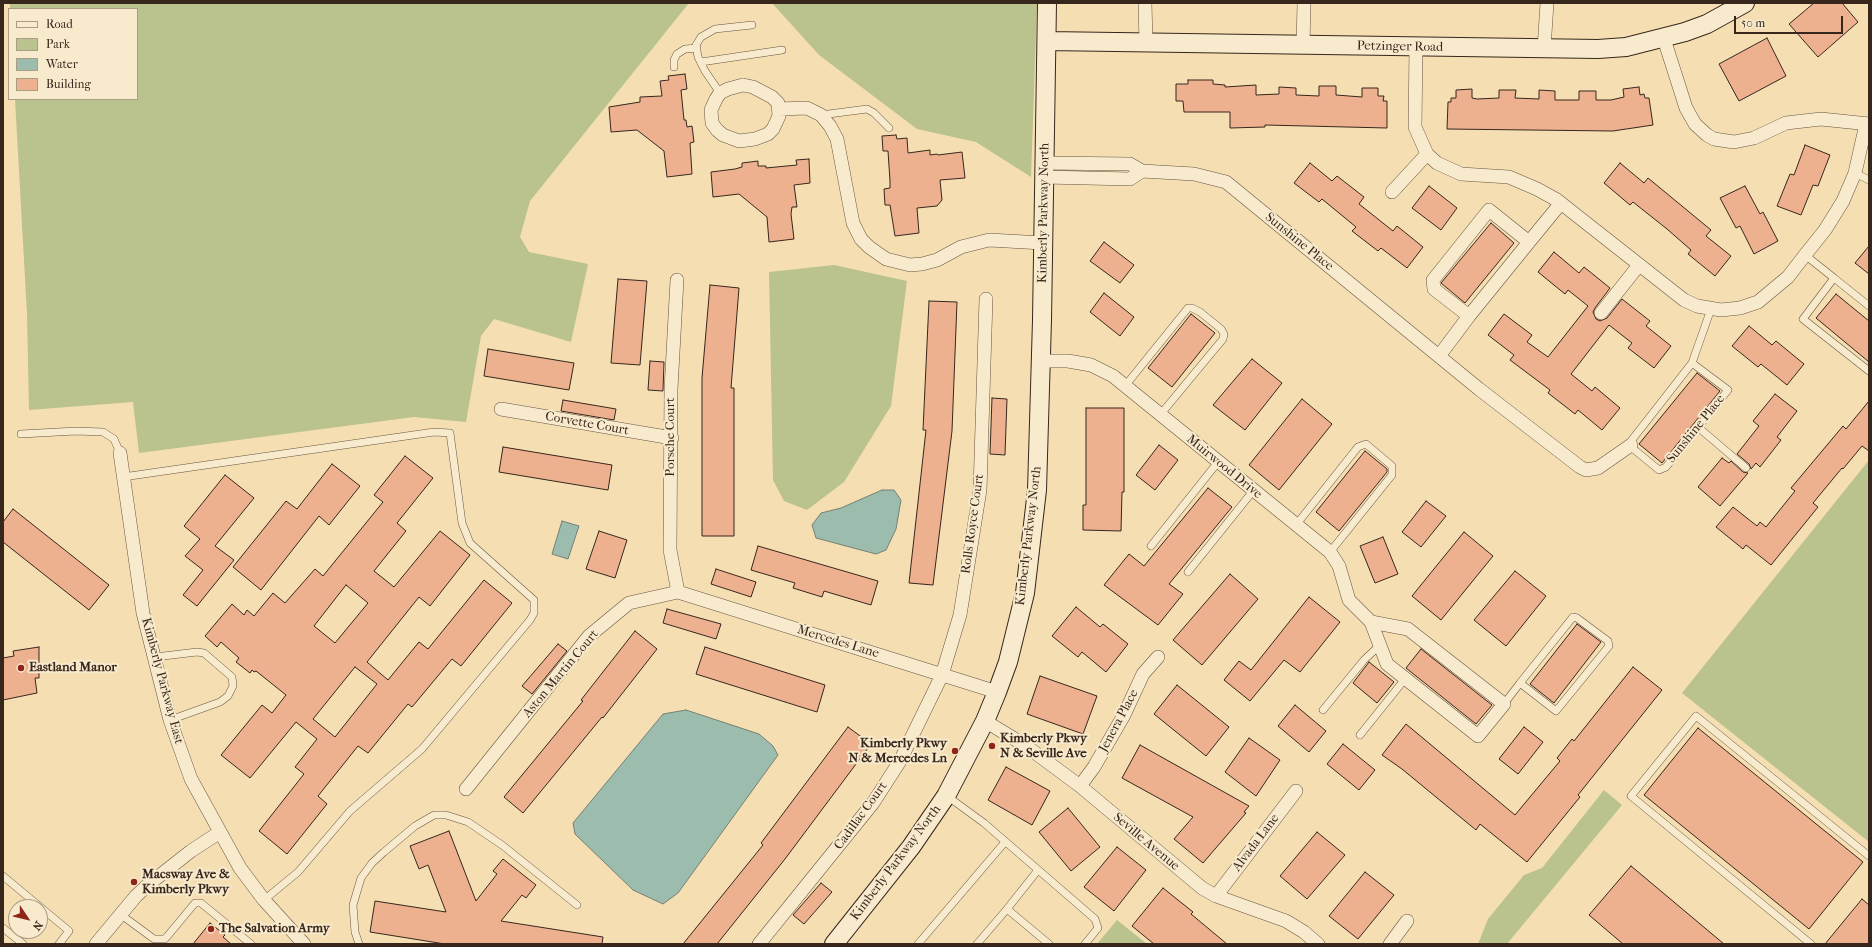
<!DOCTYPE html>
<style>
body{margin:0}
#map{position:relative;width:1872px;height:947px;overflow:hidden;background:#f5dfb2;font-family:"IM FELL French Canon",serif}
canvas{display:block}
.frame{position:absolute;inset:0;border:4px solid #37261c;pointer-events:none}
.legend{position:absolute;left:8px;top:8px;width:130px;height:92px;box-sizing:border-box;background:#f8eacd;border:1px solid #ab9c86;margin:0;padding:5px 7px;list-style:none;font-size:12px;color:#37261c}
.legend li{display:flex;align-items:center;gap:8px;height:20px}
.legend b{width:20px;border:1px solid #ab9c86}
.north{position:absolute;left:8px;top:899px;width:40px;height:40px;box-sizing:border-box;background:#f8eacd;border:1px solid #ab9c86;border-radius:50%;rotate:125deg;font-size:11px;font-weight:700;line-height:16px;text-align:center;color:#37261c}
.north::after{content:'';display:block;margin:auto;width:14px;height:18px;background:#8f2418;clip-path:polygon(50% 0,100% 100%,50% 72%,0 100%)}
.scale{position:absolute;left:1734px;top:16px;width:109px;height:18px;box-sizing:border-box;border:2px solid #37261c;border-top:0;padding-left:5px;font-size:12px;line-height:14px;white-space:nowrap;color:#37261c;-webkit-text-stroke:3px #f8eacd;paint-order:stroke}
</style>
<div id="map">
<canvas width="1872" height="947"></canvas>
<div class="frame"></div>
<ul class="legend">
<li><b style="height:5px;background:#f8eacd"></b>Road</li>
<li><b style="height:11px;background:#bac28d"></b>Park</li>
<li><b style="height:11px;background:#9cbcae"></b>Water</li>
<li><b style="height:11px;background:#edb190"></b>Building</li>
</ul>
<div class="north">N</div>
<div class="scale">50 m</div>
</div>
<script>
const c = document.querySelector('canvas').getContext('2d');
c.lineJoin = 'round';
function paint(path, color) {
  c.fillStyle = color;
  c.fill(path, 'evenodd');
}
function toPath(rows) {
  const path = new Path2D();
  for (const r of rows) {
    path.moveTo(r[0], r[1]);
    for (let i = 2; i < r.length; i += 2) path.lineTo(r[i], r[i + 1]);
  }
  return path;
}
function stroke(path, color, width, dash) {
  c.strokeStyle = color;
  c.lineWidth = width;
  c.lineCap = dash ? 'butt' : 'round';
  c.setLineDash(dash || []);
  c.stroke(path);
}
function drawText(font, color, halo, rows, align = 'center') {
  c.font = font + ' "IM FELL French Canon",serif';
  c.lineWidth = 4;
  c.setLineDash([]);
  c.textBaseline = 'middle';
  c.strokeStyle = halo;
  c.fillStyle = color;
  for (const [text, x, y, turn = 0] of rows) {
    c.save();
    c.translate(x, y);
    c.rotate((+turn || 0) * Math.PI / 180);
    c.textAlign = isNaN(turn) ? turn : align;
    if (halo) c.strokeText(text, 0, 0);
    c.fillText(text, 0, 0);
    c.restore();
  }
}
paint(toPath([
 [10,3,689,3,530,201,520,237,529,252,588,264,571,342,494,319,481,336,466,422,414,417,139,453,133,402,29,410,27,314,15,99,137,99,137,9,10,9],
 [772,3,1037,3,1031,177,976,142,917,129,819,55],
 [834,265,907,281,891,406,844,482,807,510,784,501,773,480,769,272],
 [1869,460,1869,842,1682,693],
 [1604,790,1622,805,1507,944,1478,944,1488,919,1524,875,1542,868],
 [1117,920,1147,944,1097,944]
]), '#bac28d');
const water = toPath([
 [882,490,894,490,901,500,896,529,886,550,876,554,816,538,812,525,821,513,841,508,882,490],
 [562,521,579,526,568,559,552,554,562,521],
 [686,710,759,734,773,746,778,755,678,893,663,904,633,890,575,834,573,823,663,714,686,710]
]);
paint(water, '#9cbcae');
stroke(water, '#748074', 1);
const building = toPath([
 [1814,3,1842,3,1858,22,1818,57,1789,24,1814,3],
 [1767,38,1786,76,1739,101,1719,64,1767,38],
 [685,74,687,89,681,90,684,120,686,120,687,127,692,126,694,142,690,143,692,174,667,177,664,151,637,130,611,132,609,107,640,102,640,97,662,96,660,81,669,80,668,76,685,74],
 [1188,80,1213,80,1213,84,1225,85,1225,87,1256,85,1256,95,1279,94,1279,87,1296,88,1296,95,1319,96,1319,86,1336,86,1336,95,1362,97,1362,88,1378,88,1378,96,1384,96,1383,101,1387,101,1387,128,1265,125,1265,127,1230,128,1230,112,1184,112,1183,101,1176,101,1176,84,1188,84,1188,80],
 [1639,87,1640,95,1644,94,1645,98,1649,98,1653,125,1613,131,1447,129,1448,102,1451,102,1451,98,1456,98,1456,90,1472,89,1472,98,1477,99,1499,98,1499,90,1516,90,1515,98,1539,99,1539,90,1555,91,1555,100,1579,100,1579,91,1596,91,1596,100,1611,100,1624,97,1623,89,1639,87],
 [896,135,897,139,907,138,908,153,930,150,930,155,937,154,938,155,962,152,965,178,940,180,942,200,937,206,917,208,919,233,895,236,890,205,885,205,884,189,890,188,890,181,888,151,883,151,882,136,896,135],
 [1805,145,1830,155,1818,186,1813,185,1801,215,1777,206,1790,174,1794,175,1805,145],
 [809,159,810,183,794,185,797,207,792,207,791,214,794,239,769,242,767,217,739,194,713,197,711,172,735,169,742,167,742,163,758,161,758,166,766,166,766,168,797,165,796,160,809,159],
 [1310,163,1332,181,1337,176,1364,197,1359,204,1393,231,1397,226,1423,247,1407,268,1381,248,1378,251,1352,231,1356,227,1322,199,1319,202,1294,183,1310,163],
 [1620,163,1644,183,1648,178,1711,230,1706,236,1731,256,1715,276,1688,254,1691,250,1667,229,1633,202,1630,205,1604,183,1620,163],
 [1429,186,1457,208,1441,230,1412,208,1429,186],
 [1745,186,1760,214,1763,212,1778,241,1754,254,1740,226,1736,228,1720,198,1745,186],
 [1491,223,1514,243,1465,303,1441,283,1491,223],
 [1104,242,1134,265,1120,283,1090,261,1104,242],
 [1869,246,1869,274,1855,263,1869,246],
 [1554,252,1579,273,1584,267,1610,288,1595,308,1593,312,1596,319,1600,321,1607,318,1622,299,1650,321,1646,326,1671,346,1654,368,1628,348,1632,343,1609,325,1571,374,1592,391,1595,387,1620,408,1602,430,1578,410,1575,414,1548,393,1550,390,1510,360,1514,355,1488,335,1504,314,1532,335,1527,342,1548,357,1588,306,1568,290,1565,294,1538,272,1554,252],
 [618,279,647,281,640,365,611,363,618,279],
 [710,285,739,288,731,388,734,388,734,536,702,536,702,378,710,285],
 [1104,293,1134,317,1120,336,1090,312,1104,293],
 [1836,294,1869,321,1869,362,1816,318,1836,294],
 [929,301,957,302,952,431,933,585,909,583,926,430,923,430,929,301],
 [1191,314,1215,333,1172,387,1148,368,1191,314],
 [1749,326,1772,345,1776,341,1804,364,1787,385,1761,364,1758,367,1732,346,1749,326],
 [488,349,574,363,569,390,484,376,488,349],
 [1252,359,1282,383,1245,430,1213,405,1252,359],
 [650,361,664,362,663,391,648,390,650,361],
 [1697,373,1720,391,1662,463,1639,444,1697,373],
 [1775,394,1797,411,1777,437,1781,440,1760,467,1756,463,1751,469,1749,464,1737,454,1759,426,1753,421,1775,394],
 [992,398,1007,399,1005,455,990,454,992,398],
 [1302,399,1332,424,1279,490,1249,465,1302,399],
 [563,400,616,409,614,420,561,411,563,400],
 [1869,401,1869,451,1862,446,1843,469,1842,468,1813,503,1818,507,1771,565,1746,545,1743,549,1716,527,1733,507,1757,526,1760,522,1766,527,1795,491,1791,488,1843,426,1846,429,1869,401],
 [1086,408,1124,408,1124,492,1122,492,1121,531,1083,530,1083,505,1086,505,1086,408],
 [1159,445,1178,460,1155,490,1136,475,1159,445],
 [503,447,612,465,608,490,499,472,503,447],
 [1365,451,1387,469,1387,472,1339,531,1316,512,1365,451],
 [405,456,433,478,397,523,406,531,374,571,394,587,440,531,470,555,430,606,419,597,367,662,388,680,419,642,428,649,484,580,512,603,461,666,452,659,412,707,408,704,368,753,358,746,318,796,327,804,287,854,259,831,304,774,295,767,317,739,296,722,250,778,221,755,262,705,272,713,286,695,256,671,254,672,252,670,250,673,236,662,239,658,221,642,217,647,205,636,232,604,244,615,247,610,254,616,273,593,285,603,315,569,323,576,383,502,374,495,405,456],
 [346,585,368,603,335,643,314,626,346,585],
 [355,667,377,684,335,737,313,719,355,667],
 [1722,458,1729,463,1731,461,1743,472,1748,473,1720,506,1698,487,1722,458],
 [332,464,360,486,329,525,319,516,261,590,233,567,286,501,297,509,332,464],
 [225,475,254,498,215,546,234,560,197,606,183,595,203,570,185,556,200,539,184,526,225,475],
 [1208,488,1232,507,1169,584,1183,594,1158,625,1104,585,1129,554,1144,566,1208,488],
 [1426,501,1446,516,1421,547,1402,532,1426,501],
 [13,509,109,585,89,610,3,542,3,522,13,509],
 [599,531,627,540,615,578,586,569,599,531],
 [1464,532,1493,556,1441,620,1412,596,1464,532],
 [1383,537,1398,574,1375,583,1360,546,1383,537],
 [758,546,878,581,871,605,824,591,822,597,793,588,795,583,751,570,758,546],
 [716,569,756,582,751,597,711,584,716,569],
 [1515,571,1546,596,1506,646,1474,620,1515,571],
 [1230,574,1258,599,1202,665,1173,640,1230,574],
 [1309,597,1340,622,1300,672,1284,660,1250,701,1224,680,1239,661,1251,670,1309,597],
 [1076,607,1100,627,1103,624,1128,644,1106,672,1082,652,1078,657,1052,636,1076,607],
 [667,609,721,624,716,639,663,623,667,609],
 [1577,624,1601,642,1554,703,1530,684,1577,624],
 [635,631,657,649,603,718,602,717,523,813,504,797,583,701,581,700,635,631],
 [558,644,567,651,532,694,522,686,558,644],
 [39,647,39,678,35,678,37,693,3,700,3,658,14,656,13,651,39,647],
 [705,647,825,685,817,712,696,674,705,647],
 [1421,649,1492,705,1476,724,1406,668,1421,649],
 [1369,662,1394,682,1377,703,1353,683,1369,662],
 [1633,667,1662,690,1578,795,1580,797,1527,862,1480,824,1476,830,1402,769,1382,755,1406,724,1515,815,1560,761,1557,758,1572,739,1574,741,1633,667],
 [1040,676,1097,696,1083,734,1027,714,1040,676],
 [1177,685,1229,727,1206,756,1154,714,1177,685],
 [1295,705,1326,731,1309,752,1278,726,1295,705],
 [848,727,871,744,785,859,717,944,683,944,763,845,761,843,848,727],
 [1524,727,1543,742,1518,774,1499,759,1524,727],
 [1698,728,1863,862,1809,929,1644,795,1698,728],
 [1249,738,1280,760,1256,796,1225,772,1249,738],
 [1343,744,1375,770,1359,790,1327,764,1343,744],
 [1140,745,1249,806,1244,812,1246,813,1203,863,1174,839,1193,817,1122,778,1140,745],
 [1006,767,1050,791,1032,825,988,800,1006,767],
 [1068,808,1100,847,1071,871,1039,832,1068,808],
 [449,831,476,901,497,874,493,871,503,859,536,885,526,898,522,895,501,921,603,937,602,944,445,944,370,932,375,901,446,912,428,865,419,869,410,846,449,831],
 [1317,832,1345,855,1307,899,1280,876,1317,832],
 [1117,847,1146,870,1114,911,1084,887,1117,847],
 [1631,866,1724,944,1623,944,1589,915,1631,866],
 [1365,872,1394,895,1358,939,1329,916,1365,872],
 [821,883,832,892,804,924,793,915,821,883],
 [1163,888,1193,912,1191,914,1227,944,1154,944,1132,926,1163,888],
 [1862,899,1869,905,1869,944,1825,944,1862,899],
 [210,923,225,935,223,937,231,944,193,944,210,923]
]);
paint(building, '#edb190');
stroke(building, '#37261c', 1);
const lane = toPath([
 [701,62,782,50],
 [674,67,674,60,677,54,685,49,697,48],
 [720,93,705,71,698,57,696,45,701,37,715,29,752,25],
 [821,115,867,109,874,113,889,128],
 [1855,173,1869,180],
 [1805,255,1834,278],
 [1869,306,1834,278,1803,319,1869,371],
 [1692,363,1728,390,1666,467,1659,470,1631,447,1631,441,1692,363],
 [1692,363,1711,309],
 [1125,386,1188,308,1192,308,1200,312,1221,329,1224,334,1223,339,1160,415],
 [1699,428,1746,468],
 [21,434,76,431,103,432,114,439,120,453],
 [123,477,434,432,450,433,462,523,470,543,534,600,534,613,530,620,422,749,350,811,298,872,264,900],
 [1296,525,1358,447,1366,444,1392,466,1392,475,1330,552],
 [1151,546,1218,462],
 [1188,572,1253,491],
 [155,657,197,652,204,653,232,677,233,686,228,696,220,702,170,720],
 [1504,704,1520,683,1573,617,1577,618,1608,641,1609,646,1556,711,1520,683],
 [1323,710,1364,660,1380,645],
 [1360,735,1405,679],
 [947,796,984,823,1095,919,1098,928,1085,944],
 [3,876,69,931,59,944],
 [1007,909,1038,870],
 [120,914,154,939,165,939,195,903,201,903,251,944],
 [3,928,23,944],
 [359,944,355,932,353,905,361,878,372,863,384,852,415,826,434,815,446,815,468,822,502,845,577,905],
 [918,944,1005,842],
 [977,944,1007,909,1049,944],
 [1811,944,1631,796,1696,716,1869,856]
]);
const street = toPath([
 [1145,3,1146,43],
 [1664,39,1686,108,1695,124,1707,135,1714,139,1734,142,1754,138,1786,123,1821,119,1869,124],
 [1303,46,1304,3],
 [1544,49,1547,3],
 [743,85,753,87,772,97,778,103,779,116,773,129,768,134,755,139,739,141,723,135,717,130,712,123,711,110,716,99,720,93,728,89,743,85],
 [779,109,807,108,821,115,830,126,837,139,853,223,861,239,869,247,886,259,910,265,922,264,937,260,961,247,989,240,1043,243],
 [1427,154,1437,163,1461,174,1509,177,1537,189,1557,200,1684,300,1697,306,1721,310,1740,308,1758,302,1788,277,1805,255,1825,230,1843,201,1855,173,1866,124],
 [1045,163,1130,164,1142,171,1194,174,1226,182,1479,389,1580,467,1586,470,1598,468,1631,445],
 [1044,177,1130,179,1142,171],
 [1392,192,1427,154,1415,127,1416,47],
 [1489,210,1529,242,1469,316,1434,289,1433,280,1489,210],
 [1529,242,1561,203],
 [677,280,671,389,670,550,678,592],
 [1601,313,1639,265],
 [1439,356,1469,316],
 [1041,361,1068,361,1091,365,1113,376,1330,552,1339,566,1349,600,1371,622],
 [501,409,672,438],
 [120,453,143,613,170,720,191,779,240,868,264,900,304,944],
 [1371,622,1408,629,1504,704,1478,736,1387,664,1371,622],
 [985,721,1026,746,1080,786,1202,888,1216,896,1286,921,1304,932,1318,944],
 [1080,786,1094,767,1124,715,1143,674,1158,657],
 [466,789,589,636,629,603,678,592,997,692],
 [1216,896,1296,791],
 [96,944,136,896,149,884,191,851,220,832],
 [759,944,873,803,900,761,942,675,960,615,980,490,986,299],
 [1390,944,1407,921]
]);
const secondary = toPath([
 [1047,41,1598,49,1626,47,1685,32,1707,24,1745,3],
 [834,944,911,847,946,796,985,721,997,692,1008,662,1025,593,1037,490,1042,320,1047,3]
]);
stroke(lane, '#665442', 8);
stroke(street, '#665442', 14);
stroke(secondary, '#37261c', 20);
stroke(lane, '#f8eacd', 7);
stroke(street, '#f8eacd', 13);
stroke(secondary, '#f8eacd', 18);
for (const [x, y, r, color] of [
 [21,668,4,"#8f2418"],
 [992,746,4,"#8f2418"],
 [955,751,4,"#8f2418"],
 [134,882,4,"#8f2418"],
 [211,929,4,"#8f2418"]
]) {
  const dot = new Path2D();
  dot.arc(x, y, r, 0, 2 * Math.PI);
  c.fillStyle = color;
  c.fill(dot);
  stroke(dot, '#f8eacd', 1.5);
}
drawText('13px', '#37261c', '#f8eacd', [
 ["Petzinger Road",1400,47,1],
 ["Kimberly Parkway North",1044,213,-89],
 ["Sunshine Place",1299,242,39],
 ["Corvette Court",587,424,10],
 ["Sunshine Place",1696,429,-51],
 ["Porsche Court",671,437,-90],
 ["Muirwood Drive",1224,467,39],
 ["Rolls Royce Court",973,524,-82],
 ["Kimberly Parkway North",1029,536,-83],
 ["Mercedes Lane",838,642,17],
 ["Aston Martin Court",561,674,-50],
 ["Kimberly Parkway East",162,681,75],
 ["Jenera Place",1119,721,-62],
 ["Cadillac Court",861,816,-54],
 ["Seville Avenue",1146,842,40],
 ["Alvada Lane",1256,843,-53],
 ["Kimberly Parkway North",896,863,-53]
]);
drawText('bold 13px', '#37261c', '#f8eacd', [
 ["Eastland Manor",29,668],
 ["Kimberly Pkwy",1000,739],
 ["N & Seville Ave",1000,754],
 ["Kimberly Pkwy",947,744,"right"],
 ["N & Mercedes Ln",947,759,"right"],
 ["Macsway Ave &",142,875],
 ["Kimberly Pkwy",142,890],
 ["The Salvation Army",219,929]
], 'left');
</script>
